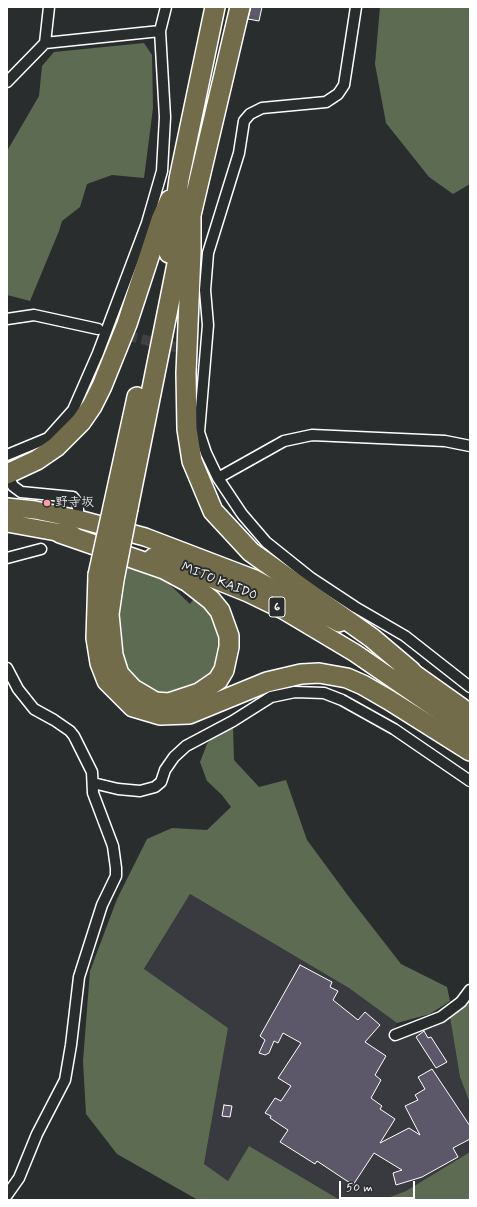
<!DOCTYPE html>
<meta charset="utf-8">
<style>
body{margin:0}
#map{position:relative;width:477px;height:1207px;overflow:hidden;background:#2a2d2e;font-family:Mynerve,sans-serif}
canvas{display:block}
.frame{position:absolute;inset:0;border:8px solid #fff;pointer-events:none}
.scale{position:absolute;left:339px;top:1181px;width:76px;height:18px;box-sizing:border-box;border:2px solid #fff;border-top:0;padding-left:5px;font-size:12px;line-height:14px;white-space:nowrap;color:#fff;-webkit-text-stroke:3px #2a2d2e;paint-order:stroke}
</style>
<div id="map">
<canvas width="477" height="1207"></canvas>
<div class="frame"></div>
<div class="scale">50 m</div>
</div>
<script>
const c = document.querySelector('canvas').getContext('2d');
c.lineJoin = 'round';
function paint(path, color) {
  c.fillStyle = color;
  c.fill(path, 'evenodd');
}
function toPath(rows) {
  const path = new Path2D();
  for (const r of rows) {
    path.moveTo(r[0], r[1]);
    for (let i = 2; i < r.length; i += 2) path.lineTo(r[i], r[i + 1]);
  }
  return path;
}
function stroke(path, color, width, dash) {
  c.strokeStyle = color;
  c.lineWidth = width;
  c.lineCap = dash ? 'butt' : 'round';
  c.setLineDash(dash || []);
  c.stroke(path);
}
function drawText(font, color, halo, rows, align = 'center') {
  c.font = font + ' Mynerve,"Klee One",sans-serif';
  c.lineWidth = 4;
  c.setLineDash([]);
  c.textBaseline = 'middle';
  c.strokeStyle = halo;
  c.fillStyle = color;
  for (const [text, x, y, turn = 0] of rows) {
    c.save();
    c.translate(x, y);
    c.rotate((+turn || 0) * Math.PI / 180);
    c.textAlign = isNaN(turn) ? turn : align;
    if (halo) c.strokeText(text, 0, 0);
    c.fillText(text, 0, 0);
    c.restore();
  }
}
paint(toPath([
 [190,894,349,988,397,1023,393,1032,397,1041,450,1017,460,1077,470,1103,470,1152,406,1191,382,1200,340,1200,249,1146,228,1181,204,1164,228,1028,144,970]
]), '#393a40');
paint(toPath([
 [380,7,470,7,470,184,453,194,429,177,386,123,375,64],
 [144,43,152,55,153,108,144,178,112,175,87,184,80,207,62,221,59,231,30,301,7,295,7,151,39,96,42,66,54,52],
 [123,565,163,578,190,604,197,594,219,623,222,650,211,677,187,693,158,695,131,679,115,638],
 [233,726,234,760,259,787,286,780,307,840,352,901,401,964,447,987,450,1001,430,1014,397,1023,349,988,190,894,144,969,228,1028,204,1164,228,1181,249,1146,340,1200,198,1200,117,1154,86,1114,83,1061,90,971,117,899,147,839,172,828,207,830,231,807,222,795,207,781,200,762,207,744,216,733],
 [470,998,470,1103,460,1077,450,1017],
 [470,1152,470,1200,382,1200,406,1191]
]), '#5e6b53');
const building = toPath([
 [251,7,262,7,259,21,248,19,251,7],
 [300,965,332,982,330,987,338,991,333,1000,358,1020,365,1012,380,1025,365,1042,386,1056,375,1075,381,1080,371,1098,382,1106,380,1109,395,1119,380,1143,409,1128,420,1135,405,1106,418,1100,415,1095,425,1089,418,1077,432,1069,470,1126,470,1139,453,1148,458,1157,422,1177,396,1185,393,1173,402,1170,374,1153,353,1185,317,1161,315,1164,280,1142,288,1130,270,1118,271,1116,265,1113,275,1098,281,1101,291,1086,278,1078,301,1043,283,1033,278,1043,274,1041,269,1053,265,1055,259,1053,265,1040,260,1036,300,965],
 [424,1031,428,1038,431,1037,447,1062,436,1068,416,1037,424,1031],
 [224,1105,232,1106,230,1117,222,1116,224,1105]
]);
paint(building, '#5c586a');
stroke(building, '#fff', 1);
stroke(toPath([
 [98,329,198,352]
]), '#3f4243', 10, [10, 5]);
const minor = toPath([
 [356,7,344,85,338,94,326,102,262,108,250,114,244,121,239,153,208,253,205,290,208,325,199,432,206,453,218,478,242,514,266,542,311,578,355,607,405,636,470,687],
 [45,43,160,31],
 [7,82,45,43,49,7],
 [7,319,34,315,98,329],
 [7,455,48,438,73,410,98,353,147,223,162,171,165,117,160,31,166,7],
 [7,474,13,486,21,492,73,497,78,504,78,519],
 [218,478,284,441,312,435,445,441,470,446],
 [7,558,41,549],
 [7,668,18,689,34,709,54,720,70,731,74,736,92,772,93,793,113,846,116,868,116,876,102,905,79,977,71,1045,65,1080,37,1134,19,1178,7,1195],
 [93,783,118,789,140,791,155,787,161,782,165,770,174,757,186,746,233,721,271,697,295,692,324,693,342,700,394,729,470,781],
 [395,1035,441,1017,461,1002,470,990]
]);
const trunk = toPath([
 [7,507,35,510,78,519,145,537,255,579,339,623],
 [7,523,73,535],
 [153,557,176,564,248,593,283,610,355,653,470,732],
 [401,664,470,713]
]);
const motorway = toPath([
 [191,215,191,252,186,373,187,429,192,461,213,511,251,552,372,638,411,671],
 [169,253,179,179,215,7],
 [7,474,37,460,56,447,81,422,92,406,102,386,127,324,161,220,170,200],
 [113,507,137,397],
 [128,508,180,249,191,215,240,7],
 [60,533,164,569,188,582,211,600,220,611,229,636,229,647,224,670,218,680,199,693,169,703,155,702,133,689,119,674,113,655,109,614,114,580],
 [98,575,96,638,100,663,107,681,133,707,160,715,189,714,267,682,301,674,319,673,347,678,363,685,389,700,470,751]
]);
stroke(minor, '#fff', 13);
stroke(trunk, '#fff', 20);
stroke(motorway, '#fff', 22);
stroke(minor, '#2a2d2e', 10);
stroke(trunk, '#726c4b', 17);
stroke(motorway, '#726c4b', 19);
const motorwayBridge = toPath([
 [98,575,113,507],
 [114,580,128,508]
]);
stroke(motorwayBridge, '#fff', 22, []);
stroke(motorwayBridge, '#726c4b', 19);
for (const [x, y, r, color] of [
 [47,503,4,"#ff9aa2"]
]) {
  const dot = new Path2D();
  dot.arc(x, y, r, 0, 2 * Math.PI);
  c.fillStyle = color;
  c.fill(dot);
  stroke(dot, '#2a2d2e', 1.5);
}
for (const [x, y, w] of [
 [277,607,16]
]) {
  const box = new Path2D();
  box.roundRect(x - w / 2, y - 10, w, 20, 3);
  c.fillStyle = '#2a2d2e';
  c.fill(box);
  stroke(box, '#fff', 1);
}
drawText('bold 12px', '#fff', null, [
 ["6",277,607]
]);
drawText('13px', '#fff', '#2a2d2e', [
 ["野寺坂",55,503]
], 'left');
drawText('13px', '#fff', '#2a2d2e', [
 ["MITO KAIDO",219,582,22]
]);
</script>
